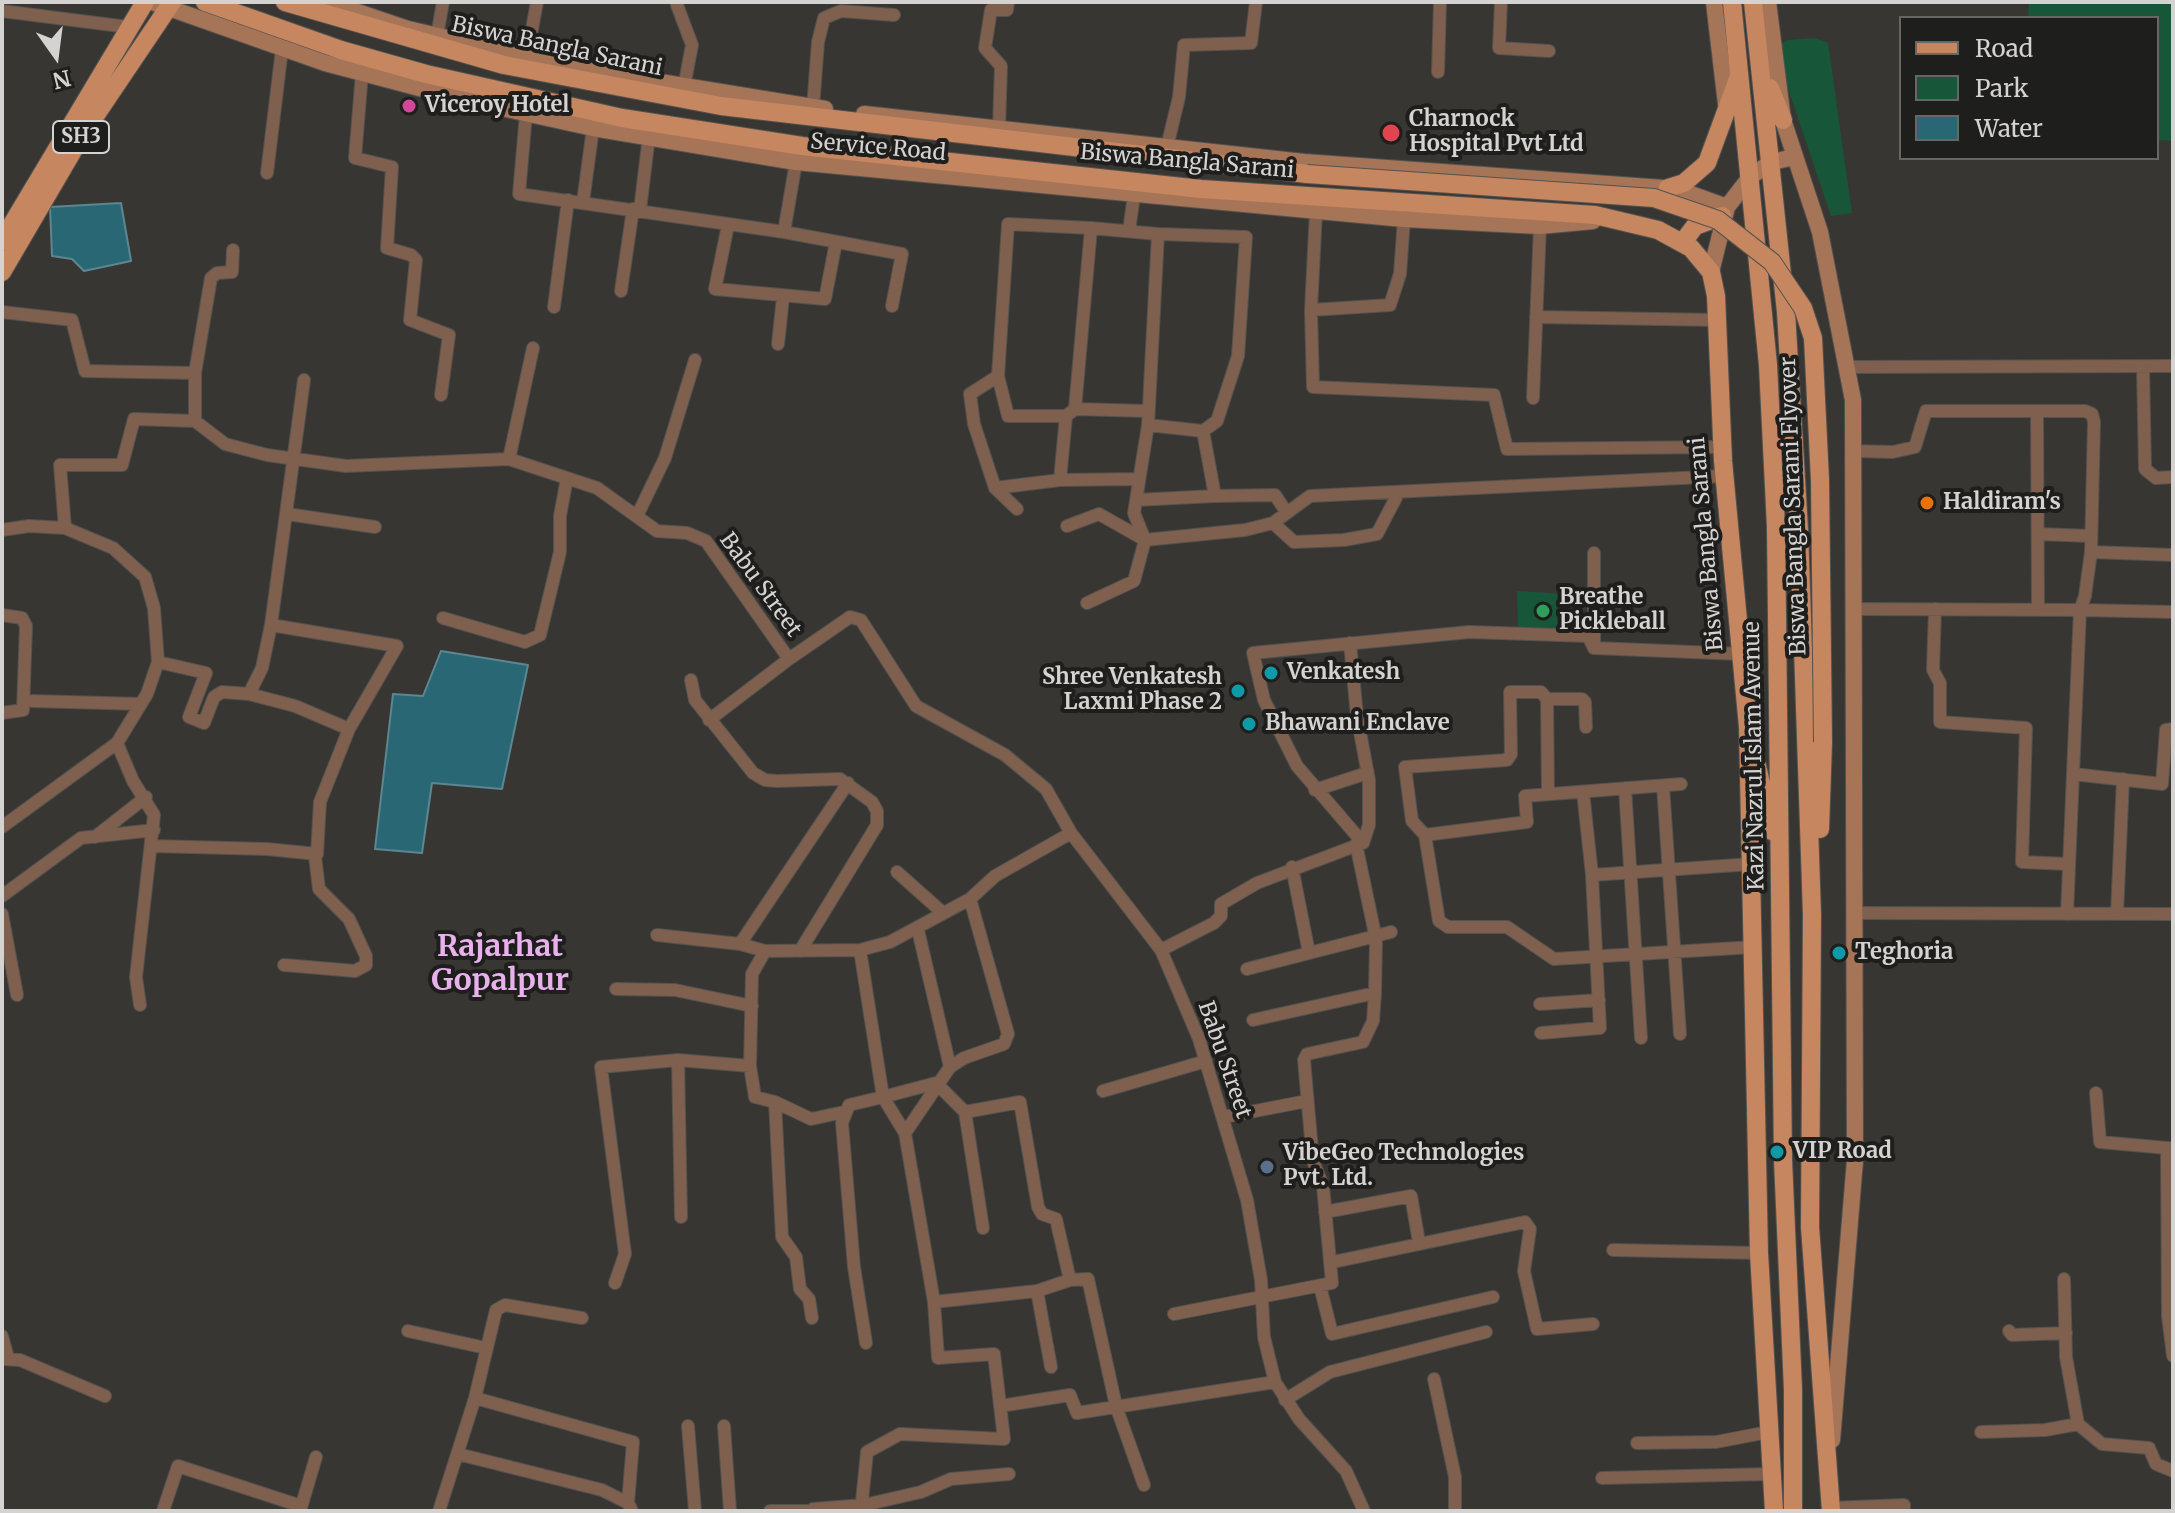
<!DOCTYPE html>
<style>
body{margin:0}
#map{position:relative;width:2175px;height:1513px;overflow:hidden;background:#383633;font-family:Merriweather,serif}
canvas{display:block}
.frame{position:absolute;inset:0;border:4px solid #d4d3d1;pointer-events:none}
.legend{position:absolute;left:1899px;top:16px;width:260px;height:144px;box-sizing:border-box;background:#1e1e1c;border:2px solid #676664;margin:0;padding:10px 14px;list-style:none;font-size:24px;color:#d4d3d1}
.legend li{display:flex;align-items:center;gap:16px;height:40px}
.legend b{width:40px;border:2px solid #676664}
.north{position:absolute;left:16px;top:16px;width:80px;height:80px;-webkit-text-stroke:6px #1e1e1c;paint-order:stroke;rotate:166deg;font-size:22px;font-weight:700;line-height:32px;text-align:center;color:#d4d3d1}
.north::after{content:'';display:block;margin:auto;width:28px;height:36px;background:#d4d3d1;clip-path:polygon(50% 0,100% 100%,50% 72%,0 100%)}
</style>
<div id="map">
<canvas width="2175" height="1513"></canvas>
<div class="frame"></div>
<ul class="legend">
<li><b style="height:10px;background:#c58660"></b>Road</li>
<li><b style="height:22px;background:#18563a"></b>Park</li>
<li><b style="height:22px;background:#296774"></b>Water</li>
</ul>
<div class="north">N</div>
</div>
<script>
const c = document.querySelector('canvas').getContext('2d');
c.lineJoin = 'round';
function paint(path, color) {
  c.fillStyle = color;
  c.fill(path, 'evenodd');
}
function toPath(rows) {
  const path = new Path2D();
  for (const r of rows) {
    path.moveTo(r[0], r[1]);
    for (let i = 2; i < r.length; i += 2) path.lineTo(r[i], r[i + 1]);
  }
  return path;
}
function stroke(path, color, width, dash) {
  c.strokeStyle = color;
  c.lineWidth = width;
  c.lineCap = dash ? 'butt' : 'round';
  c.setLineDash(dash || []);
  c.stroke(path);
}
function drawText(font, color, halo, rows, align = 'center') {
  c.font = font + ' Merriweather,serif';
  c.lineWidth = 8;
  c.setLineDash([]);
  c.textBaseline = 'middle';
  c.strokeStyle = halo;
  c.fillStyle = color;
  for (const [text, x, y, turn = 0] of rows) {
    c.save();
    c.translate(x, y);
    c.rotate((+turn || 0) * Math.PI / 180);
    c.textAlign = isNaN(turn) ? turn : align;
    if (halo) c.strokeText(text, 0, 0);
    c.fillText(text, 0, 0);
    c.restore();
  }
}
paint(toPath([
 [2029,2,2173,2,2173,141,2157,140,2157,18,2028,18],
 [1815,38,1828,43,1852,213,1831,216,1781,68,1779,46,1788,40],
 [1517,591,1567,594,1569,629,1518,627]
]), '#18563a');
const water = toPath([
 [121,203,131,261,84,271,72,259,52,256,50,207,121,203],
 [441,651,528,665,502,789,432,783,422,853,375,849,393,694,423,696,441,651]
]);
paint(water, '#296774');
stroke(water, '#5c8790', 2);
const street = toPath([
 [1501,2,1499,48,1549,51],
 [677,5,692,45,684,87],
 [2,11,128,27],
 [437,36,443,2],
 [526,62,537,2],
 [1438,72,1440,2],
 [362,73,355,158,392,167,387,248,411,255,416,260,410,320,449,335,441,395],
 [813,108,818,42,824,18,841,11,894,15],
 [526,114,519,194,784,232,902,254,892,306],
 [999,128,1001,66,985,48,991,10,1007,10,1008,2],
 [1167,147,1179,97,1184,45,1251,43,1256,2],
 [267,173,282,49],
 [583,202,593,128],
 [640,210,649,136],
 [1316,211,1311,310,1313,387,1494,395,1507,449,1722,447],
 [728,225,715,289,825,299,836,242],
 [1091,228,1158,234],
 [1129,231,1134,195],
 [784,232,796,162],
 [621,291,633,209],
 [554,307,568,200],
 [1311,310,1390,305,1400,274,1404,219],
 [2,312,72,320,85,371,195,373,195,421,225,444,267,455,346,466,509,459,597,488,657,531,687,533,706,541,789,659,850,617,861,620,916,706,1005,755,1046,789,1071,833,1161,950,1199,1039,1247,1200,1261,1280,1264,1337,1275,1382,1299,1419,1346,1471,1364,1511],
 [1536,317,1718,320],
 [778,344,783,297],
 [2143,366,2145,469,2156,478,2173,477],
 [1848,367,2173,366],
 [195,373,211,278,217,273,232,272,233,250],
 [998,376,970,394,974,424,995,488,1017,509],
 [1533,398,1540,226],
 [1075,409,1147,411],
 [2037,411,2038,609],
 [1066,416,1008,416,998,376,1008,224,1091,228,1075,409,1066,416,1060,480,1139,479],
 [1148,425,1203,431,1217,421,1238,356,1246,237,1158,234,1148,425,1134,513,1145,540,1245,530,1273,523,1310,496,1724,476],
 [1203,431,1215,496,1275,495,1287,513],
 [1853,451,1893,452,1915,447,1926,411,2085,411,2092,414,2094,422,2091,552],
 [509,459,533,348],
 [995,488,1060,480],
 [1136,500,1215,496],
 [287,514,375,527],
 [637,516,665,458,695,360],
 [1273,523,1294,542,1344,540,1377,534,1399,492],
 [1067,526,1099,514,1145,540,1134,581,1087,603],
 [65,528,60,465,122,465,134,419,195,421],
 [2,530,29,526,65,528,113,548,145,577,154,608,158,662,147,694,117,743,133,781,154,815,136,977,140,1005],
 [2038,534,2091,536],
 [1594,553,1594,645],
 [1853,609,2080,610,2085,596,2091,552,2173,555],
 [1935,609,1933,670,1940,683,1940,722,2026,728,2022,862,2068,864],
 [2,615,22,618,26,626,23,710,2,713],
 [443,618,525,642,540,635,560,552,560,516,567,478],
 [271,625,397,646,349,729],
 [1350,643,1357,716,1369,780,1369,825,1363,843],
 [158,662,206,673,189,717,204,723,214,697,222,692,249,694,262,668,271,625,304,380],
 [691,680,695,700,753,773,765,780,777,781,840,779,872,802,877,811,877,825,800,951],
 [32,701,141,704],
 [709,720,789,659],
 [2073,774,2162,784,2166,730,2173,729],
 [1681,784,1525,796,1527,822,1425,835,1439,921,1448,927,1507,927,1554,959,1754,947],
 [1663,786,1680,1034],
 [1625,788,1641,1038],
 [1315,790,1367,773],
 [1583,792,1592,875],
 [1548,794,1547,699,1582,699,1585,702,1586,727],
 [2,827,117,743],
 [1425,835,1412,821,1405,767,1507,760,1511,754,1510,692,1541,692,1547,699],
 [95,837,146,797],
 [1363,843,1297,766,1264,700,1253,653,1469,632,1588,636,1594,648,1740,654],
 [1356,844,1376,939,1375,993],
 [152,846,267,849,317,854,320,802,349,729,295,706,249,694],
 [1292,867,1309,953],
 [897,872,943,913],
 [2,896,81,838,154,830],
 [1855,913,2173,914],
 [2,914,17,995],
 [2067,914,2080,610,2173,612],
 [2117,914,2123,779],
 [918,930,950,1067],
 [657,935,740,944,765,951],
 [740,944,848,783],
 [860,950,883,1097,849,1105,842,1123,854,1267,866,1343],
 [1161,950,1214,923,1221,916,1221,904,1257,883,1363,843],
 [284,965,355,971,366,965,366,956,349,919,319,889,315,856],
 [1247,969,1391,932],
 [616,989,675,990,752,1006],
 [1540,1004,1599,1000],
 [1541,1033,1600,1028,1592,875,1752,864],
 [678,1060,681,1217],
 [1103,1091,1206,1061],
 [2096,1093,2100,1142,2167,1148],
 [775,1102,782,1237,796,1257,800,1289,809,1299,812,1318],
 [844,1112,811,1119,775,1102,755,1097,750,1066,752,974,765,951,860,950,890,942,970,899,995,876,1071,833],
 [965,1112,983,1228],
 [1224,1117,1307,1101],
 [905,1133,883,1097,936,1083,965,1112,1020,1102,1038,1207,1042,1214,1056,1219,1070,1280],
 [2173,1148,2167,1148,2168,1316,2173,1356],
 [1325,1212,1411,1196,1419,1242],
 [1613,1250,1759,1253],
 [1333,1262,1525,1222,1530,1229,1524,1271,1537,1329,1593,1324],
 [2064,1279,2066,1357,2078,1424,2102,1444,2149,1448,2156,1464,2173,1471],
 [615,1283,625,1254,601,1067,678,1060,750,1066],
 [1320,1286,1332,1334,1493,1297],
 [1037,1291,1051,1367],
 [934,1302,1037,1291,1070,1280,1088,1279,1116,1406,1144,1485],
 [1174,1314,1332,1283,1323,1186,1313,1161,1304,1060,1307,1054,1363,1042,1373,1021,1375,993,1253,1020],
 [408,1331,486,1348],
 [2009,1331,2012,1335,2066,1333],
 [2,1336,8,1358],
 [2,1359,20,1360,105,1396],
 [1434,1379,1455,1477,1455,1511],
 [475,1398,633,1442,628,1503],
 [1285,1400,1330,1372,1486,1332],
 [1000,1406,1070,1395,1077,1413,1275,1382],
 [688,1426,695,1511],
 [724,1426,730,1511],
 [1981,1432,2045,1430,2078,1424],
 [1637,1443,1716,1442,1768,1432],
 [458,1454,602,1490,628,1503,632,1511],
 [1602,1478,1770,1474],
 [1831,1508,1904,1505,1904,1511],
 [813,1509,864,1505,921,1492,951,1479,1009,1474],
 [163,1511,178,1466,301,1506],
 [300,1511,316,1457],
 [439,1511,475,1398,496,1310,505,1305,582,1318],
 [770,1511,816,1511],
 [861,1511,867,1452,900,1434,1004,1439,994,1354,938,1358,934,1302,905,1133,950,1067,964,1058,1004,1044,1008,1034,970,899]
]);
const secondary = toPath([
 [152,2,325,63,461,99,593,128,796,162,1404,219,1540,226,1593,221],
 [328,2,408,29,580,69,825,109],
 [1714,2,1726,104],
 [1768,2,1783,120,1820,232,1853,400,1855,1160,1832,1440],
 [864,114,1304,162,1677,189,1727,207],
 [1711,272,1727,207,1751,176,1772,162,1794,157]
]);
const primary = toPath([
 [205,2,341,50,426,74,622,118,802,146,1201,189,1595,215,1658,230,1691,248,1711,272,1716,296,1723,461,1748,727,1759,1253,1774,1511],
 [285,2,504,65,721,106,1307,174],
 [1732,2,1768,365,1776,527,1783,1160,1793,1390,1793,1511],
 [1753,2,1786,312,1799,529,1812,915,1810,1227,1831,1511],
 [1770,88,1783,120],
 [1668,188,1684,183,1707,163,1739,76],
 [2,241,145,2],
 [1683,242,1695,226,1722,216],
 [2,272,81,137,172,2],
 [1757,766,1772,831],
 [1820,829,1823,742]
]);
stroke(street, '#54524f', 14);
stroke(secondary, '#54524f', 18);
stroke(primary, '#54524f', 20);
stroke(street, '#7f5f4d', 12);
stroke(secondary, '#a67558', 16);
stroke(primary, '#c58660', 18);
const primaryBridge = toPath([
 [1307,174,1654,198,1718,220,1772,262,1803,308,1813,338,1820,480,1823,742]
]);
stroke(primaryBridge, '#54524f', 20, []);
stroke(primaryBridge, '#c58660', 18);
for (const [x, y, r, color] of [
 [409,106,8,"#d1479c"],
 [1391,133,10,"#e0444e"],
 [1927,503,8,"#e8710a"],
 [1543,611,8,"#2e9e5b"],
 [1271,673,8,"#0f9aa8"],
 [1238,691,8,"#0f9aa8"],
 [1249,724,8,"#0f9aa8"],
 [1839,953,8,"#0f9aa8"],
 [1777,1152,8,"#0f9aa8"],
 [1267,1167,8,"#5c6f8a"]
]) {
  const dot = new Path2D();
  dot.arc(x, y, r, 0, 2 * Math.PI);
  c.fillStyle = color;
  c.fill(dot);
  stroke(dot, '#1e1e1c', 3);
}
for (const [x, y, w] of [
 [81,137,56]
]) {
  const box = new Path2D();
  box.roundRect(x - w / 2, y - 16, w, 32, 6);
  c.fillStyle = '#1e1e1c';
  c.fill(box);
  stroke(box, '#d4d3d1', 2);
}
drawText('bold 20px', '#d4d3d1', null, [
 ["SH3",81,137]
]);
drawText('22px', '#d4d3d1', '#1e1e1c', [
 ["Biswa Bangla Sarani",557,47,12],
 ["Service Road",878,148,5],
 ["Biswa Bangla Sarani",1187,162,5],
 ["Biswa Bangla Sarani Flyover",1794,506,-92],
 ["Biswa Bangla Sarani",1707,544,-95],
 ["Babu Street",760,585,54],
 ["Kazi Nazrul Islam Avenue",1755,756,-91],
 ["Babu Street",1224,1060,71]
]);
drawText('bold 22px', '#d4d3d1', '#1e1e1c', [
 ["Viceroy Hotel",425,106],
 ["Charnock",1409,120],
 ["Hospital Pvt Ltd",1409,145],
 ["Haldiram's",1943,503],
 ["Breathe",1559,598],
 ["Pickleball",1559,623],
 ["Venkatesh",1287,673],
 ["Shree Venkatesh",1222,678,"right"],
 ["Laxmi Phase 2",1222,703,"right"],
 ["Bhawani Enclave",1265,724],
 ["Teghoria",1855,953],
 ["VIP Road",1793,1152],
 ["VibeGeo Technologies",1283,1154],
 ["Pvt. Ltd.",1283,1179]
], 'left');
drawText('bold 30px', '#e9b1ec', '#1e1e1c', [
 ["Rajarhat",500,948],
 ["Gopalpur",500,982]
]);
</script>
